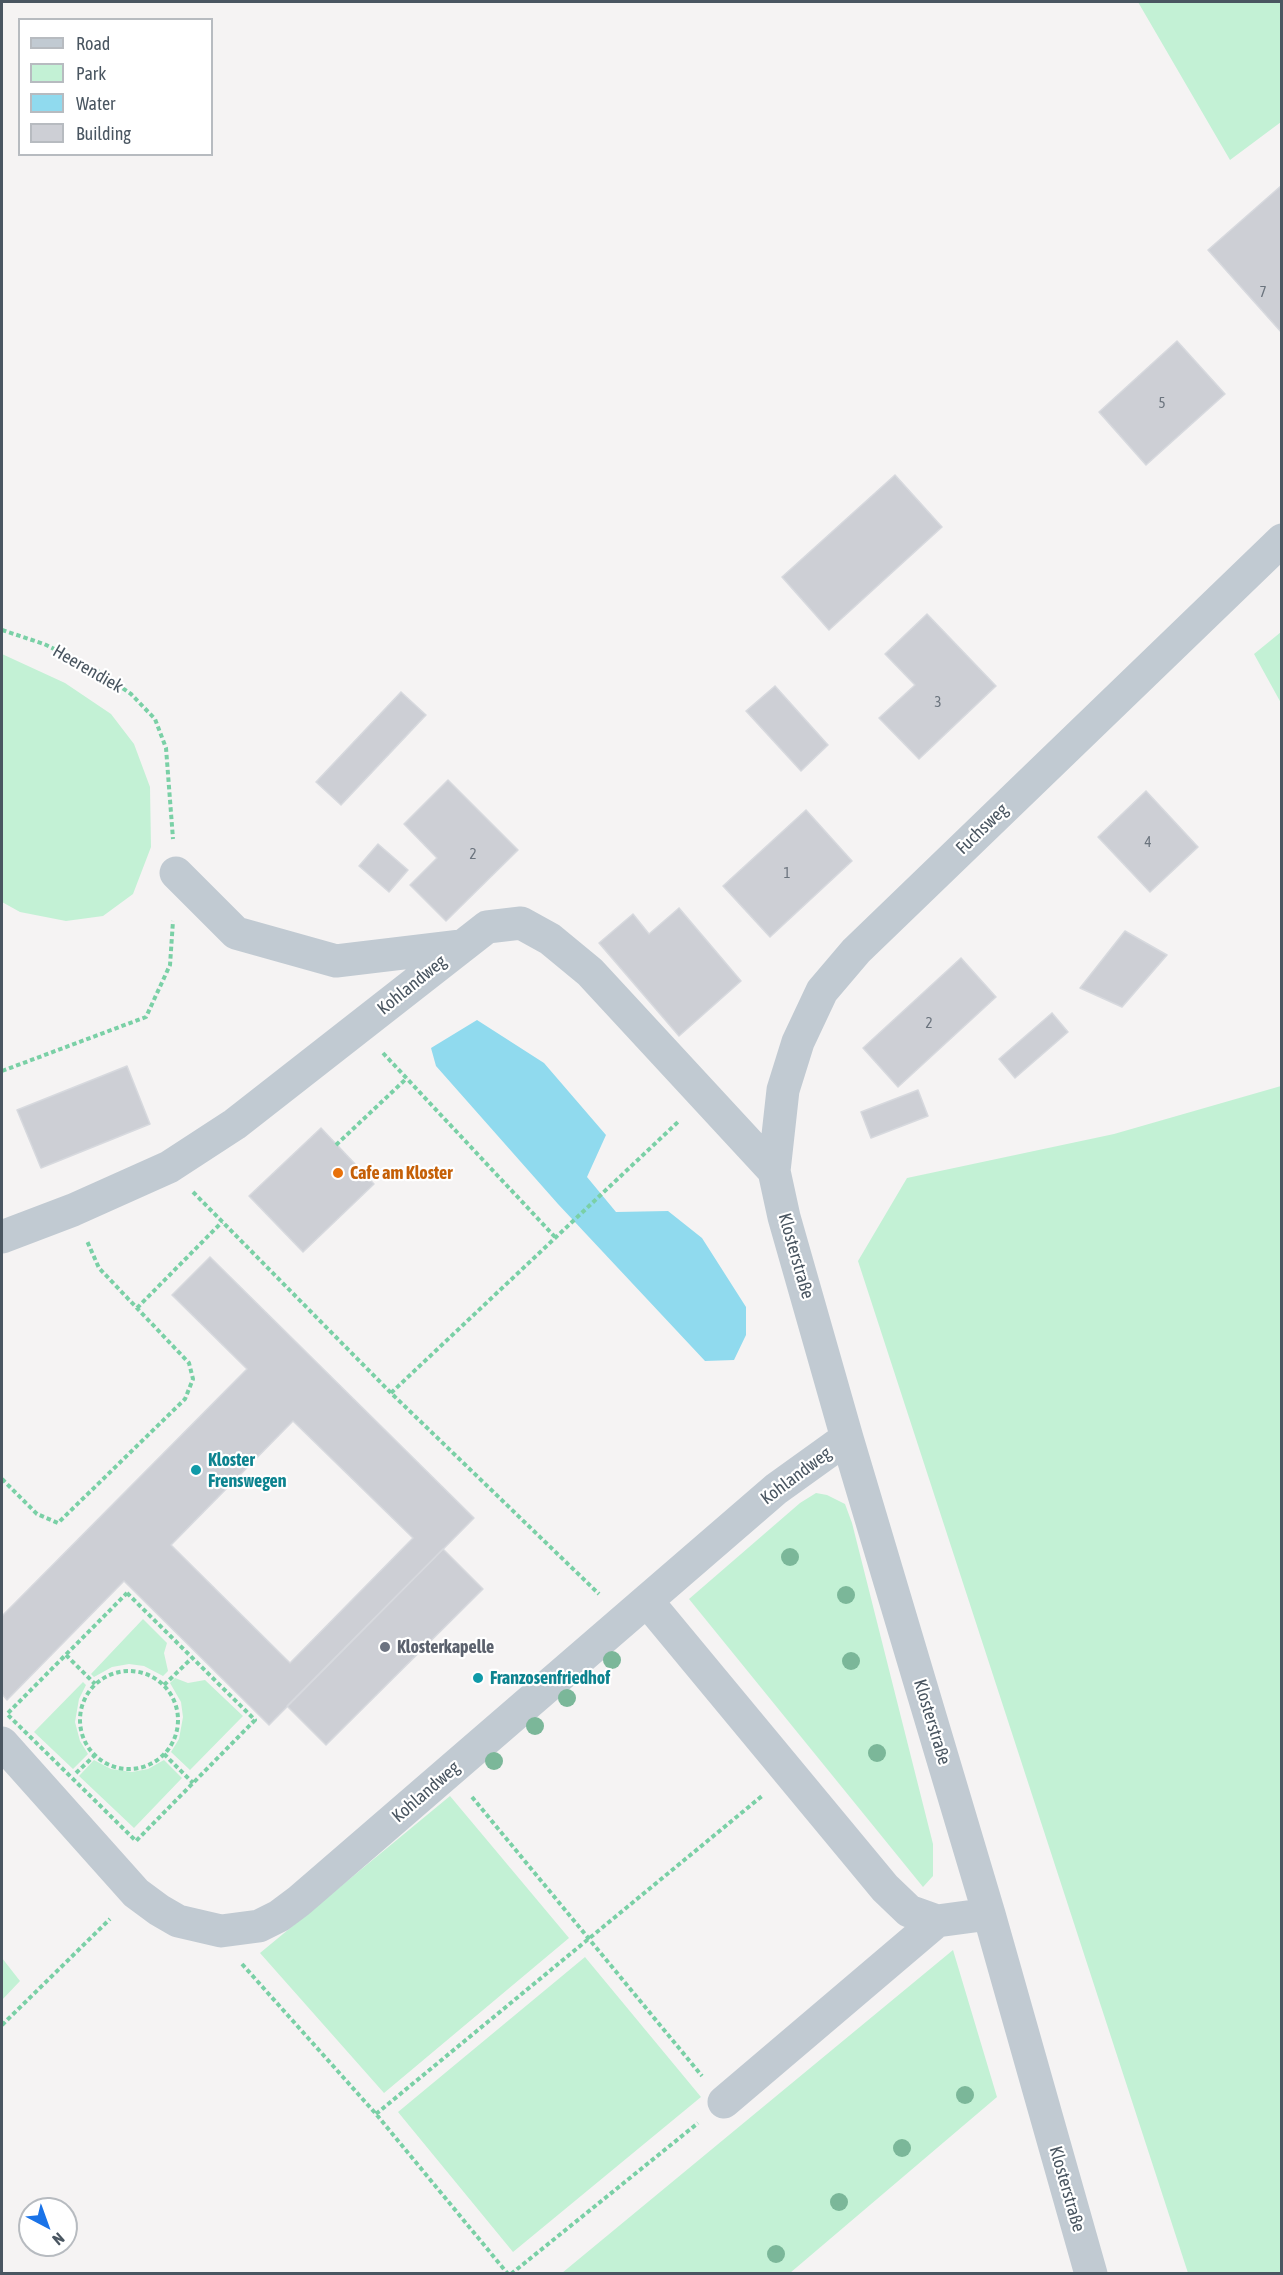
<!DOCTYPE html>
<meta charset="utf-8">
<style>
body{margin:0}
#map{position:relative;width:1283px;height:2275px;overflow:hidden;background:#f5f3f3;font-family:"Asap Condensed",sans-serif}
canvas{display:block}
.frame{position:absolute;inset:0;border:3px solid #4a5661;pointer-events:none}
.legend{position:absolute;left:18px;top:18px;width:195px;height:138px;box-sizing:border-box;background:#fff;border:2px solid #b7bbc0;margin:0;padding:8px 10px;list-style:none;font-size:18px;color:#4a5661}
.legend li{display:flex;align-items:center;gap:12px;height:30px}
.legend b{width:30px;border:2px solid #b7bbc0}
.north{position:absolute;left:18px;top:2197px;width:60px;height:60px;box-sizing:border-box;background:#fff;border:2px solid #b7bbc0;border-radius:50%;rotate:139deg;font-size:16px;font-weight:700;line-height:24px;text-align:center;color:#4a5661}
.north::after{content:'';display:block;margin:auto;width:21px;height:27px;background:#1a73e8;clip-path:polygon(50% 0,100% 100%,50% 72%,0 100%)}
</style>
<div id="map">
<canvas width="1283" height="2275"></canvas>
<div class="frame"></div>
<ul class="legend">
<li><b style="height:8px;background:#c1cad2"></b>Road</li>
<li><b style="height:16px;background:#c3f1d5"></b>Park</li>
<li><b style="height:16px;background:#90daee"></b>Water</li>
<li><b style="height:16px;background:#cdcfd5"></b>Building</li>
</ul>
<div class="north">N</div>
</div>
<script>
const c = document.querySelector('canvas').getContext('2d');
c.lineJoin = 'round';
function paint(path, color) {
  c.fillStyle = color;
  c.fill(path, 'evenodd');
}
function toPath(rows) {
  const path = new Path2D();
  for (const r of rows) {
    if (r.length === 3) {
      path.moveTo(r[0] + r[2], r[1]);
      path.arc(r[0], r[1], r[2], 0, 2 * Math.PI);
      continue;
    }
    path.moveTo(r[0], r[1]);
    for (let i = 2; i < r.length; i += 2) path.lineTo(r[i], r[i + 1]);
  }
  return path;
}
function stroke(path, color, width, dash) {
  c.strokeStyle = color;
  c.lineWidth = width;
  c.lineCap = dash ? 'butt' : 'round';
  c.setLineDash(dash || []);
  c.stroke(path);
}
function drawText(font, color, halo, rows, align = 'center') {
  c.font = font + ' "Asap Condensed",sans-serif';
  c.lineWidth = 4.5;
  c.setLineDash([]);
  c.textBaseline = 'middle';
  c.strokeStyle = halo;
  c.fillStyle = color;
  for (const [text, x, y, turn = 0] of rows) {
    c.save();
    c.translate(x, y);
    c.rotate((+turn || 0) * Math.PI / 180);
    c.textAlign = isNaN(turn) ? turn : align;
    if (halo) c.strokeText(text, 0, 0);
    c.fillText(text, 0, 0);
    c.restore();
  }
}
paint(toPath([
 [1138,2,1281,2,1281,122,1230,160],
 [1281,632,1281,703,1254,654],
 [2,654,65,683,111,714,134,744,150,787,151,847,133,894,103,916,66,921,20,912,2,902],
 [1281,1086,1281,2273,1188,2273,858,1261,907,1178,1114,1134],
 [816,1493,827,1495,845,1504,852,1523,933,1844,933,1876,923,1887,689,1599,800,1503],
 [143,1619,167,1643,164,1653,168,1671,163,1676,144,1666,129,1664,112,1667,94,1677,91,1674],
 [175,1678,188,1683,205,1680,243,1716,190,1770,171,1752,179,1739,183,1717,181,1702,170,1683],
 [83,1682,86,1685,79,1699,75,1722,80,1741,88,1754,73,1769,34,1732],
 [94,1760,111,1769,132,1772,148,1769,164,1760,182,1778,134,1828,79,1776],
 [450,1796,569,1938,384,2093,260,1953],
 [953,1950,997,2097,790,2273,562,2273],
 [585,1957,701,2097,513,2252,398,2112],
 [2,1958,20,1981,2,2000]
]), '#c3f1d5');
paint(toPath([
 [477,1020,544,1063,606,1135,587,1177,616,1212,668,1211,702,1238,746,1307,746,1335,734,1360,705,1361,558,1204,436,1066,431,1048]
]), '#90daee');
const building = toPath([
 [1282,185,1282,333,1208,250,1282,185],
 [1177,341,1225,394,1146,465,1099,412,1177,341],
 [895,475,942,527,829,630,782,577,895,475],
 [927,614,996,686,919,759,879,718,915,685,885,654,927,614],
 [775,686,828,745,801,771,746,711,775,686],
 [401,692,426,715,341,805,316,782,401,692],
 [448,780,518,850,446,921,410,885,437,858,404,824,448,780],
 [1146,791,1198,847,1150,892,1098,837,1146,791],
 [806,810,852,861,770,937,723,886,806,810],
 [378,844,408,870,389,892,359,866,378,844],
 [679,908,741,981,679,1036,599,943,633,914,649,934,679,908],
 [1125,931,1167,955,1122,1007,1080,988,1125,931],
 [961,958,996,997,898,1087,863,1048,961,958],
 [1052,1013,1068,1032,1015,1078,999,1059,1052,1013],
 [127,1066,150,1124,41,1168,17,1110,127,1066],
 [918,1090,928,1116,871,1138,861,1112,918,1090],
 [321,1128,374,1184,303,1252,249,1196,321,1128],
 [210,1257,474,1518,269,1725,124,1581,7,1700,2,1694,2,1616,247,1369,172,1295,210,1257],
 [293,1421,413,1538,290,1663,171,1545,293,1421],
 [443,1549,483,1589,326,1745,287,1706,443,1549]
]);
paint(building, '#cdcfd5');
stroke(building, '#d7d9de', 1.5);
stroke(toPath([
 [2,630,44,644,95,669,131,694,155,719,166,748,173,839],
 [383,1053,555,1237],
 [2,1071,146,1017,170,965,173,921],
 [336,1145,407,1078],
 [193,1192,391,1393,599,1594],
 [137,1308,222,1222],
 [391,1393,679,1121],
 [2,1479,37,1514,58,1523,185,1399,193,1379,189,1363,99,1268,87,1241],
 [127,1593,255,1720,136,1841,7,1714,127,1593],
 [66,1655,95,1684],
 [129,1720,49],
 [164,1685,192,1658],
 [164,1754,193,1783],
 [76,1773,95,1755],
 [472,1797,702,2076],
 [242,1964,376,2114,508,2274],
 [2,2025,110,1919],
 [376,2114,762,1796],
 [511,2274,698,2123]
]), '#7ad0a6', 4, [4.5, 3]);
stroke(toPath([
 [176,873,236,933,336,961,461,946],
 [2,1237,73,1210,169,1167,235,1124,487,927,521,923,550,939,590,972,774,1171],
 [647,1601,885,1888,909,1911,937,1921,989,1914],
 [2,1743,136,1893,159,1910,178,1921,221,1931,259,1926,279,1916,299,1901,776,1489,847,1438],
 [724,2102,937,1921],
 [1091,2274,989,1914,847,1438,784,1217,774,1171,783,1090,798,1042,822,991,856,951,1282,540]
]), '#c1cad2', 33);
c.fillStyle = '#7bb799';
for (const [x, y] of [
 [790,1557],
 [846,1595],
 [612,1660],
 [851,1661],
 [567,1698],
 [535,1726],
 [877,1753],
 [494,1761],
 [965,2095],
 [902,2148],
 [839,2202],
 [776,2254]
]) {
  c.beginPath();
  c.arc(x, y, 9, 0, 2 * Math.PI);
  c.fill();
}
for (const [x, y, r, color] of [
 [338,1173,6,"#e8710a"],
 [196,1470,6,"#0f9aa8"],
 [385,1647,6,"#6b7280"],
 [478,1678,6,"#0f9aa8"]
]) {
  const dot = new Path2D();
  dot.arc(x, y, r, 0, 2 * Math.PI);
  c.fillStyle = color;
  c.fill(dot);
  stroke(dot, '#fff', 2);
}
drawText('15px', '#6b747e', null, [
 ["7",1263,292],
 ["5",1162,403],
 ["3",938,702],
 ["4",1148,842],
 ["2",473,854],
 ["1",787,873],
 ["2",929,1023]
]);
drawText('18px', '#4a5661', '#fff', [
 ["Heerendiek",88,669,30],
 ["Fuchsweg",982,829,-44],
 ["Kohlandweg",412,985,-39],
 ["Klosterstraße",796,1256,74],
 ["Kohlandweg",796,1476,-37],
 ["Klosterstraße",932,1722,73],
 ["Kohlandweg",426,1792,-41],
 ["Klosterstraße",1067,2189,74]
]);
drawText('bold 18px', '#c56008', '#fff', [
 ["Cafe am Kloster",350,1173]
], 'left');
drawText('bold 18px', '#0d838f', '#fff', [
 ["Kloster",208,1460],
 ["Frenswegen",208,1481],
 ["Franzosenfriedhof",490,1678]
], 'left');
drawText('bold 18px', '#5b616d', '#fff', [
 ["Klosterkapelle",397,1647]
], 'left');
</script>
